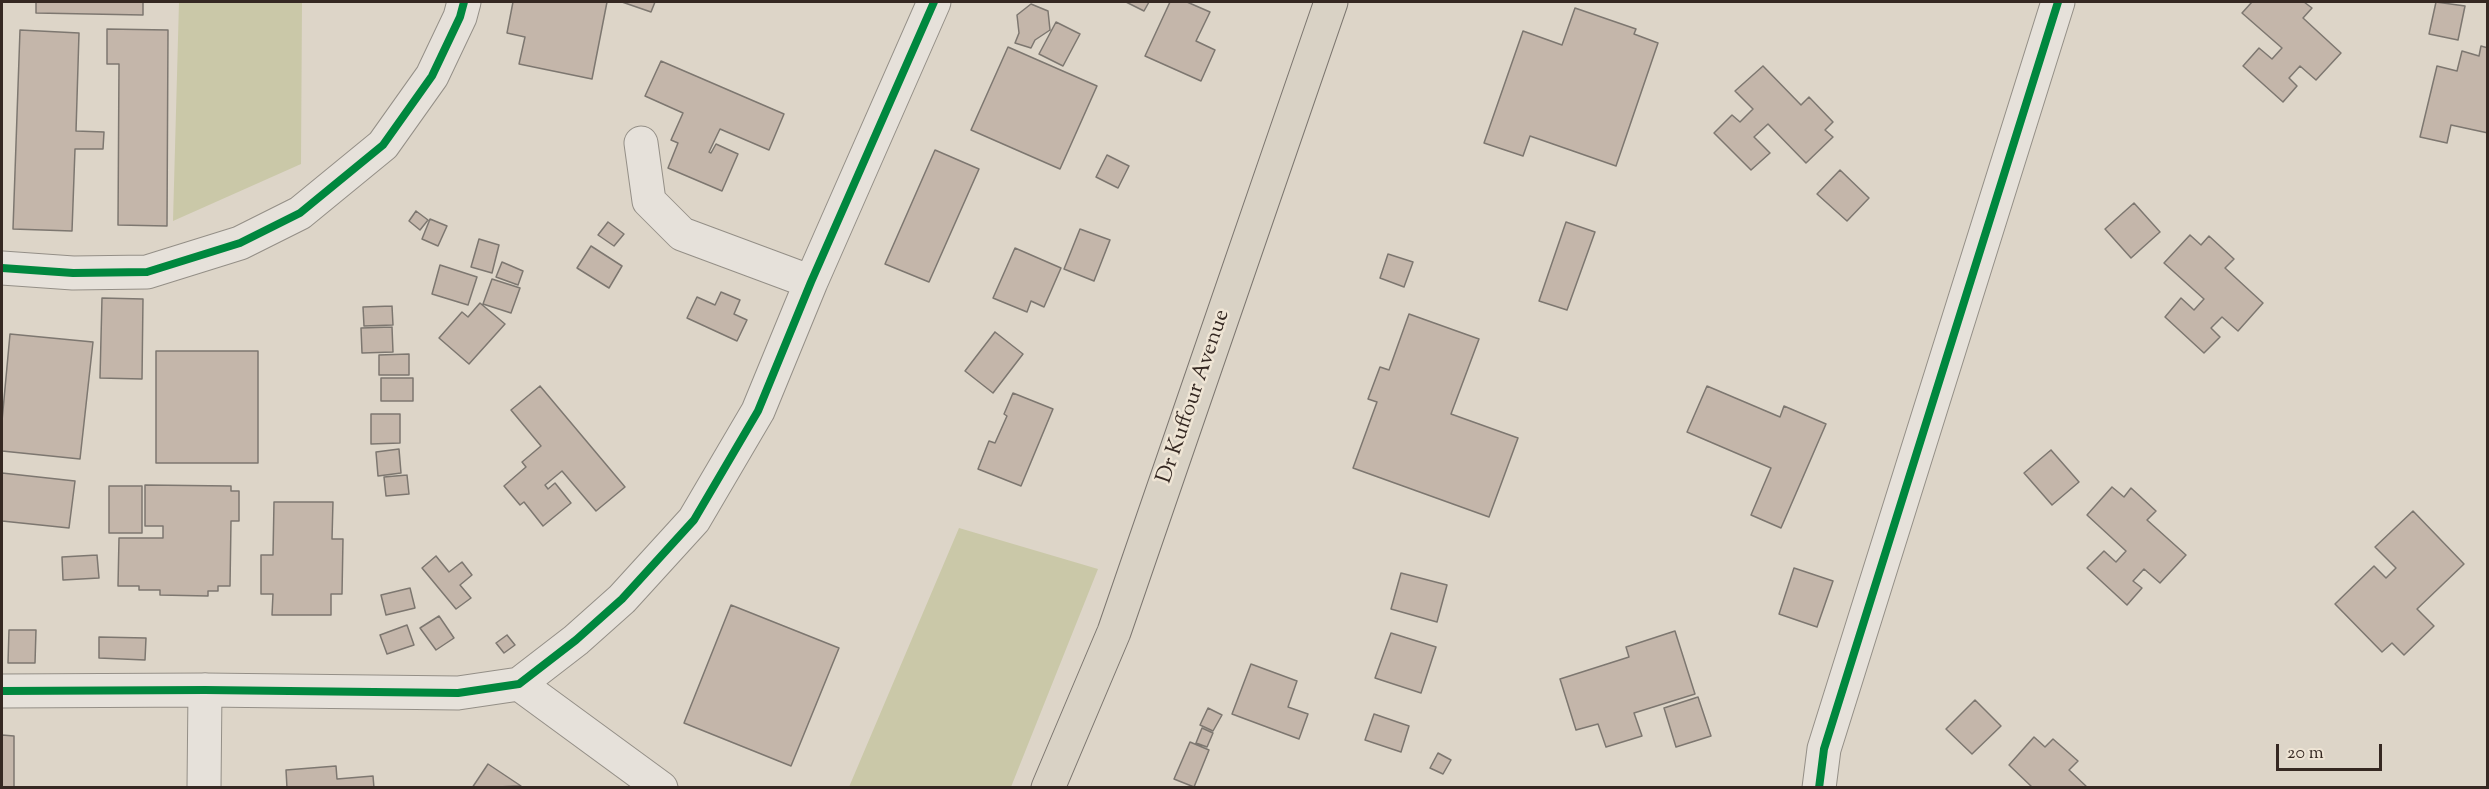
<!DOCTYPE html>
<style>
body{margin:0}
#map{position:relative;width:2489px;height:789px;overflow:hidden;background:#ddd5c8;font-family:"Sorts Mill Goudy",serif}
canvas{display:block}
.frame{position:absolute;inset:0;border:3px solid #352822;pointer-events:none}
.scale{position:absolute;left:2276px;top:744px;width:106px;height:27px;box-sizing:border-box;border:3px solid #352822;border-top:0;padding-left:8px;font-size:18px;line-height:21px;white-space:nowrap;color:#352822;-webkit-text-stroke:4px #efe5d5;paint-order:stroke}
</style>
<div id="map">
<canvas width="2489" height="789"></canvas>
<div class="frame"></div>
<div class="scale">20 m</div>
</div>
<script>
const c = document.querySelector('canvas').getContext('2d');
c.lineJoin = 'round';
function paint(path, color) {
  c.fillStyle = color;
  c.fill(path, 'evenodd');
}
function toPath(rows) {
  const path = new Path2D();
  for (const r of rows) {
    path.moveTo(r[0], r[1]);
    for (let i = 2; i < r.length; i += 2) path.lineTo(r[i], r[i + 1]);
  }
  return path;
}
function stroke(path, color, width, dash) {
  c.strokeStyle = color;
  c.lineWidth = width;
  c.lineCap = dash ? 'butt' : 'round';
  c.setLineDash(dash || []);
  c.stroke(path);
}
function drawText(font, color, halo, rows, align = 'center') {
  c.font = font + ' "Sorts Mill Goudy",serif';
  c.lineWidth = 5;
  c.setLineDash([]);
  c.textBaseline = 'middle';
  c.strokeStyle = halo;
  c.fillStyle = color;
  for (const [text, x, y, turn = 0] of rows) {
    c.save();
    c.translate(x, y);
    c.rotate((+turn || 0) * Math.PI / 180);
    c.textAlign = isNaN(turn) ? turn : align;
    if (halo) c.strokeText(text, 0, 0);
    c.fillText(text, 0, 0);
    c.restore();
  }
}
paint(toPath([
 [179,2,302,2,301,164,173,221],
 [959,528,1098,569,1011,787,849,787]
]), '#cac8a8');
const building = toPath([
 [36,2,169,2,143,2,143,15,36,13,36,2],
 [513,2,607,2,592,79,519,64,525,37,507,33,513,2],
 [622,2,655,2,651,12,622,2],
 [1126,2,1149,2,1144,11,1126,2],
 [1170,2,1187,2,1210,12,1196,41,1215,50,1201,81,1145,56,1170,2],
 [2252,2,2304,2,2312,8,2303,18,2341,53,2316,80,2300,66,2289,78,2297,86,2283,102,2243,66,2259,48,2272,59,2282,48,2242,13,2252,2],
 [2436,2,2465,6,2458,40,2429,34,2436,2],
 [1031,4,1048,11,1050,30,1035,40,1031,48,1015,43,1019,33,1017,15,1031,4],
 [1575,8,1636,29,1634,34,1658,43,1616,166,1530,136,1523,156,1484,143,1523,31,1562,45,1575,8],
 [1056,22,1080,34,1063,66,1039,54,1056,22],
 [107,29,168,30,167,226,118,225,119,64,107,64,107,29],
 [20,30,79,33,76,131,104,132,103,149,75,149,72,231,13,229,20,30],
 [2481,46,2488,48,2488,133,2451,125,2447,143,2420,137,2437,66,2457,71,2462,51,2479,56,2481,46],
 [1008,47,1097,86,1060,169,971,130,1008,47],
 [661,61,784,114,769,150,720,129,709,152,711,153,716,144,738,154,722,191,668,168,678,143,671,140,683,113,645,96,661,61],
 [1763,66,1801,105,1809,97,1833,122,1825,130,1833,137,1806,163,1768,124,1754,137,1770,153,1751,170,1714,133,1732,115,1740,122,1753,109,1735,91,1763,66],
 [935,150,979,169,929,282,885,264,935,150],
 [1107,155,1129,166,1118,188,1096,177,1107,155],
 [1840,170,1869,198,1847,221,1817,194,1840,170],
 [2134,203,2160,232,2131,258,2105,229,2134,203],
 [416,211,428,220,420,230,409,221,416,211],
 [430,219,447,226,438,246,422,239,430,219],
 [608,222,624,234,614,246,598,235,608,222],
 [1566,222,1595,232,1567,310,1539,301,1566,222],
 [1080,229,1110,240,1094,281,1064,269,1080,229],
 [2190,235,2201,245,2209,236,2234,259,2225,268,2263,303,2238,331,2222,317,2211,328,2220,337,2204,353,2165,317,2181,298,2194,310,2204,299,2164,263,2190,235],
 [479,239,499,245,492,273,471,267,479,239],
 [591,246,622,266,609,288,577,268,591,246],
 [1015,248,1061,268,1044,307,1031,301,1027,312,993,298,1015,248],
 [1388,254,1413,262,1404,287,1380,278,1388,254],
 [502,262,523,271,518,285,496,277,502,262],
 [440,265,477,277,468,305,432,294,440,265],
 [492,279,520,288,511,313,483,304,492,279],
 [721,292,740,300,734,314,747,320,737,341,687,318,697,297,715,305,721,292],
 [102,298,143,299,142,379,100,378,102,298],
 [480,303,505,324,469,364,439,338,462,312,468,317,480,303],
 [392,306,393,325,364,326,363,307,392,306],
 [1409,314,1479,339,1451,414,1518,438,1489,517,1353,468,1377,402,1368,399,1380,367,1389,370,1409,314],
 [392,327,393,352,362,353,361,328,392,327],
 [995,332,1023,354,993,393,965,371,995,332],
 [10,334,93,342,80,459,2,451,2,421,10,334],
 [156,351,258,351,258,463,156,463,156,351],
 [409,354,409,375,379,375,379,355,409,354],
 [381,378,413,378,413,401,381,401,381,378],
 [540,386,625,487,596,511,562,471,545,485,548,489,555,483,571,503,543,526,524,502,520,505,504,486,526,467,522,462,541,446,511,410,540,386],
 [1707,386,1780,417,1784,406,1826,424,1781,528,1751,515,1771,468,1687,432,1707,386],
 [1013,393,1053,409,1021,486,978,469,989,441,995,443,1007,416,1004,414,1013,393],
 [371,414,400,414,400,443,371,444,371,414],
 [399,449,401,473,378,476,376,452,399,449],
 [2051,450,2079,482,2052,505,2024,473,2051,450],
 [2,473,75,481,69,528,2,521,2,473],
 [407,475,409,494,386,496,384,477,407,475],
 [145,485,231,486,231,491,239,491,239,521,231,521,230,586,218,586,218,591,208,591,208,596,160,595,160,590,139,590,139,586,118,586,119,538,163,538,163,526,145,526,145,485],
 [109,486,142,486,142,533,109,533,109,486],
 [2112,487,2124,497,2131,488,2156,511,2147,520,2186,555,2160,583,2144,569,2133,581,2142,588,2127,605,2087,568,2104,551,2116,562,2126,551,2087,515,2112,487],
 [274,502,333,502,332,539,343,539,342,594,331,594,331,615,272,615,273,594,261,594,261,555,273,555,274,502],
 [2413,511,2464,564,2417,609,2434,626,2404,655,2392,643,2382,652,2335,604,2374,566,2386,578,2396,568,2375,547,2413,511],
 [97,555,99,578,63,580,62,557,97,555],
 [436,556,449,572,462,562,472,575,460,585,471,598,456,609,422,568,436,556],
 [1794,568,1833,581,1817,627,1779,614,1794,568],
 [1401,573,1447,585,1437,622,1391,609,1401,573],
 [410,588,415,608,386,615,381,595,410,588],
 [731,605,839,648,791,766,684,723,731,605],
 [439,616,454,638,436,650,420,628,439,616],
 [407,625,414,645,387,654,380,635,407,625],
 [9,630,36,630,35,663,8,663,9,630],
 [1675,631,1695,694,1634,713,1642,736,1606,747,1598,724,1576,730,1560,679,1629,657,1626,647,1675,631],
 [1391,633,1436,647,1421,693,1375,678,1391,633],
 [507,635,515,645,504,653,496,643,507,635],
 [99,637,146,638,145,660,99,658,99,637],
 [1251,664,1297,681,1288,707,1308,714,1299,739,1232,714,1251,664],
 [1698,697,1711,736,1676,747,1664,708,1698,697],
 [1975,700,2001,726,1972,754,1946,729,1975,700],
 [1208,708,1222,715,1213,731,1200,725,1208,708],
 [1374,714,1409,726,1401,752,1365,740,1374,714],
 [1202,728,1213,733,1207,747,1196,743,1202,728],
 [2,735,14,736,14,788,2,788,2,735],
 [2034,737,2045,747,2053,739,2078,761,2069,770,2088,788,2033,788,2009,765,2034,737],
 [1190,742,1209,750,1194,787,1174,779,1190,742],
 [1438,753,1451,760,1443,774,1430,768,1438,753],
 [488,764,521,786,472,788,488,764],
 [336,766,337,779,373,776,374,788,287,788,286,770,336,766]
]);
paint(building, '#c4b6aa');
stroke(building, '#7d7770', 1.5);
const minor = toPath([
 [641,143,649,201,682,234,811,282],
 [2,268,73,273,147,272,240,243,300,213,383,145,432,76,460,17,464,2],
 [519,684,661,788],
 [2,691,205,690,458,693,519,684,576,640,622,599,694,520,758,411,811,282,934,2],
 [204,788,205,690],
 [1819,788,1824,749,2058,2]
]);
const major = toPath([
 [1048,788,1114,632,1331,2]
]);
stroke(minor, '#948f87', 35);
stroke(major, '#7d7770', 35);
stroke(minor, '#e6e1da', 33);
stroke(major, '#d9d2c5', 33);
stroke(toPath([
 [2,268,73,273,147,272,240,243,300,213,383,145,432,76,460,17,464,2],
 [2,691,205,690,458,693,519,684,576,640,622,599,694,520,758,411,811,282,934,2],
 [1819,788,1824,749,2058,2]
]), '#00873e', 8);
drawText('22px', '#352822', '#efe5d5', [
 ["Dr Kuffour Avenue",1195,397,-71]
]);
</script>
